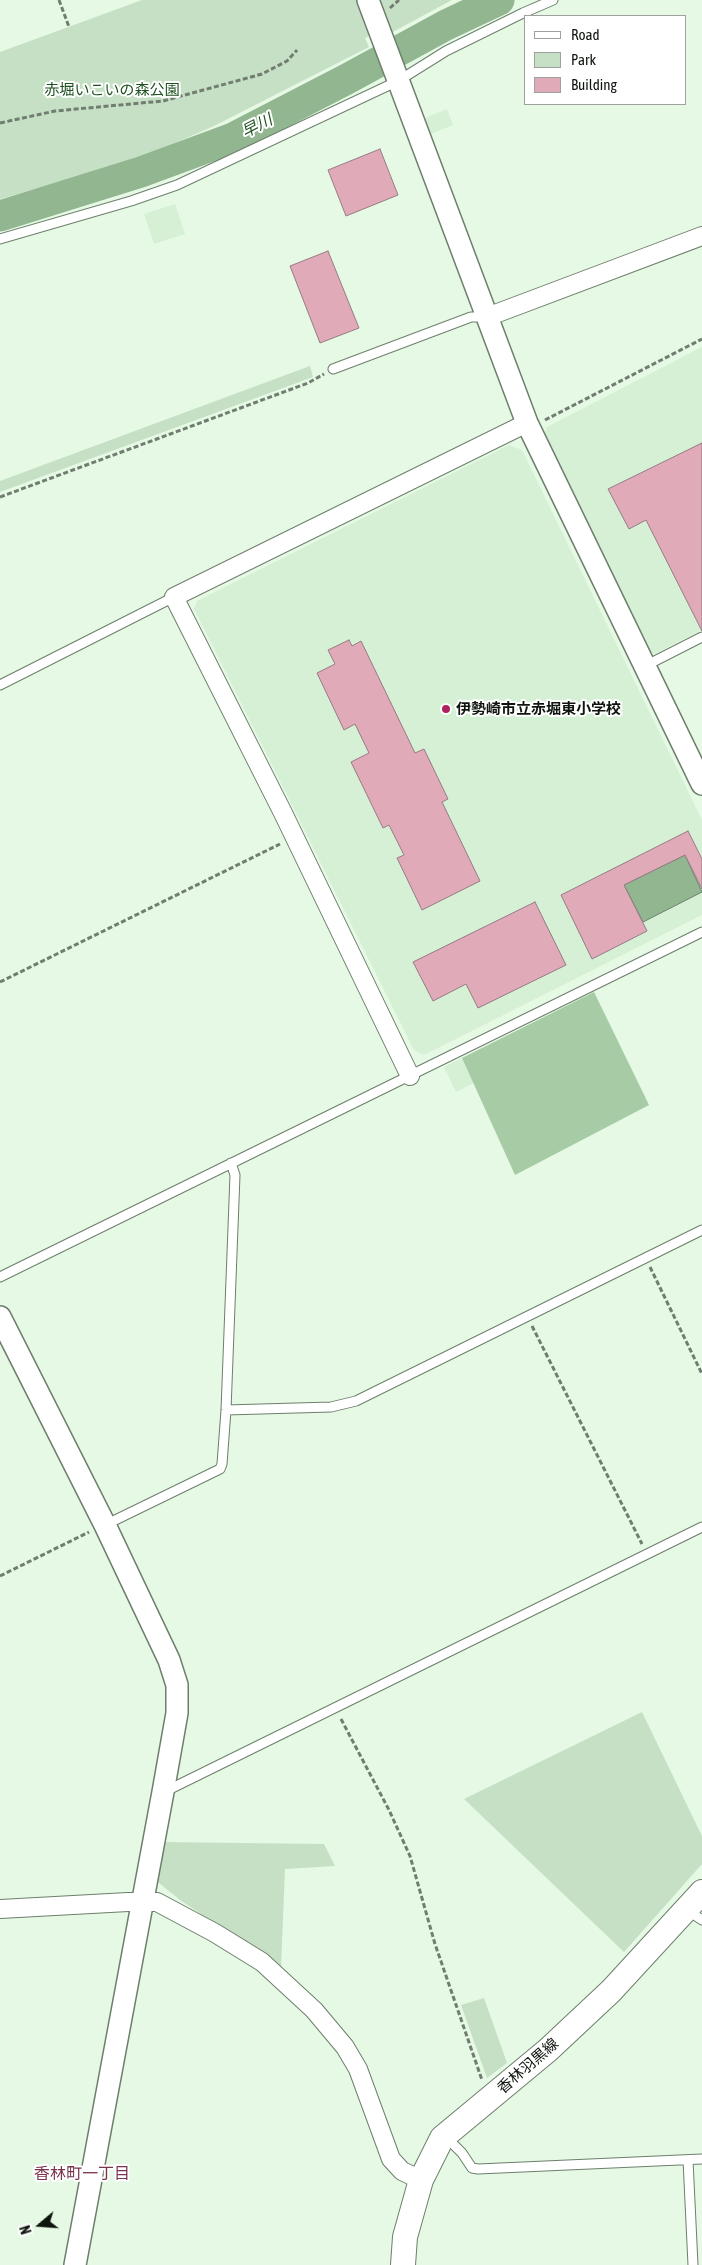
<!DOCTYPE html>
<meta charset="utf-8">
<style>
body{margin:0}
#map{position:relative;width:702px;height:2265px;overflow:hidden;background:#e5f9e4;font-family:"Asap Condensed",sans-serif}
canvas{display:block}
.legend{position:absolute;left:524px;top:15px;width:162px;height:90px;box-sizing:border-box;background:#fff;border:1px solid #9fa19f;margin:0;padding:6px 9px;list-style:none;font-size:15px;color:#0e140e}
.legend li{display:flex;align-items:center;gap:10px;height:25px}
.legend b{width:25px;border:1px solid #9fa19f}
.north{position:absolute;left:15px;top:2200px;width:50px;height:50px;-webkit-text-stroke:4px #fff;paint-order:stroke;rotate:252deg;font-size:14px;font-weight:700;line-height:20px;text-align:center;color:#0e140e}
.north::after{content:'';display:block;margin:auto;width:18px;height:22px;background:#0e140e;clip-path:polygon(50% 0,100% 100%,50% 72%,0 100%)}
</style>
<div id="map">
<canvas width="702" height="2265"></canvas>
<ul class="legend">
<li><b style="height:6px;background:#fff"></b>Road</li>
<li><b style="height:14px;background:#c6e0c5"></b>Park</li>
<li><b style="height:14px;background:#e0aab9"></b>Building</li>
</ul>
<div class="north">N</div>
</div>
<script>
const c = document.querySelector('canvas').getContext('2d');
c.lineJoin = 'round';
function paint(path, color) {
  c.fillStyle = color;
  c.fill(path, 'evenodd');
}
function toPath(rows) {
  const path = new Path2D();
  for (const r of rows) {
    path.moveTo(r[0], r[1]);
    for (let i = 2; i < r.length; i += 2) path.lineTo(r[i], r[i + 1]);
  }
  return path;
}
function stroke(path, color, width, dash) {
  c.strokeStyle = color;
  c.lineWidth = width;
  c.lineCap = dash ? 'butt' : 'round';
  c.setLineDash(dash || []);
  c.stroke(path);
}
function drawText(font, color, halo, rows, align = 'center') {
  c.font = font + ' "Asap Condensed","Noto Sans JP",sans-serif';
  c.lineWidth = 4;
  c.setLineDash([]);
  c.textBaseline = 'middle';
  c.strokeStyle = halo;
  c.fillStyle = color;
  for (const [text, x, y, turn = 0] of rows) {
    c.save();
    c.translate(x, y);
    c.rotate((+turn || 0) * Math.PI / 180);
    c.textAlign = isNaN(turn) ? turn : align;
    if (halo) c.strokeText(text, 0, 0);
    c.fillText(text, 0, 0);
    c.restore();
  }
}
paint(toPath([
 [447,109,453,125,431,134,425,118],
 [175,204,185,234,154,244,144,214],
 [702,347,702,630,654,654,645,648,543,439,547,427],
 [509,445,522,450,702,820,702,915,424,1055,414,1050,194,609,197,601],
 [462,1058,474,1083,456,1092,444,1067]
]), '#d6f0d5');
paint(toPath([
 [142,0,452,0,391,33,373,34,365,38,369,47,212,127,133,161,0,199,0,52],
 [310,366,313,377,0,492,0,481],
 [642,1712,702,1836,702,1864,624,1952,464,1799],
 [161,1842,324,1844,335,1866,285,1869,281,1967,180,1900,153,1878],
 [484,1998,507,2063,487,2078,461,2005]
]), '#c6e0c5');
paint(toPath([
 [594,992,649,1105,515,1175,462,1058]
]), '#a6cba5');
const water = toPath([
 [685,855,702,892,643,922,624,885,685,855]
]);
paint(water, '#92b690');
stroke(water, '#6a8569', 1);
stroke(toPath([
 [0,216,141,172,233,138,347,79,446,25,499,0]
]), '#92b690', 31);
const building = toPath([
 [380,149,398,195,346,216,328,170,380,149],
 [328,251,359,328,320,343,290,266,328,251],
 [702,443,702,631,646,520,629,529,608,489,702,443],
 [349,640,352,646,361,641,415,753,424,749,448,799,442,802,480,881,422,910,397,858,404,855,389,825,383,828,351,762,369,753,355,724,344,730,317,673,335,664,328,650,349,640],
 [688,831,702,859,702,889,685,855,624,885,647,931,592,959,561,895,688,831],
 [535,902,566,965,478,1008,466,984,433,1001,413,962,535,902]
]);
paint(building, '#e0aab9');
stroke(building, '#967b83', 1);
const service = toPath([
 [0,239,131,201,177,185,398,81,446,51,523,13,553,0],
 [333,369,471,317,486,317],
 [645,666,702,637],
 [0,685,174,597],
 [0,1277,702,932],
 [226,1410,331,1407,356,1401,702,1230],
 [105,1525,220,1469,222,1464,226,1410,235,1175,231,1163],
 [164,1792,702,1527],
 [687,1910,702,1920],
 [443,2139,453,2144,462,2153,472,2168,478,2169,702,2159],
 [688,2160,693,2265]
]);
const minor = toPath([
 [487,317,702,236],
 [410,1076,283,813,174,597,527,423],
 [0,1909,128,1902,157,1902,215,1933,262,1962,314,2010,345,2047,358,2069,391,2159,402,2171,421,2180]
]);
const tertiary = toPath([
 [368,0,527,423,702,784],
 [0,1317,105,1525,169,1660,177,1685,177,1713,163,1792,75,2265]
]);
const secondary = toPath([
 [403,2265,405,2237,421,2180,442,2138,548,2050,611,1991,702,1892]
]);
stroke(service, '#6d7f6c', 11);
stroke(minor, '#6d7f6c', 20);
stroke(tertiary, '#6d7f6c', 24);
stroke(secondary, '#6d7f6c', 26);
stroke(toPath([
 [59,0,69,27],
 [390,8,399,0],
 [0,123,55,111,163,101,262,74,287,61,297,50],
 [545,420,702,339],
 [0,497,308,383,324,374],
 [0,982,280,844],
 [650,1267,702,1374],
 [532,1326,642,1544],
 [0,1576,89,1532],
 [341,1719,389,1810,410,1856,435,1944,482,2080]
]), '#707d70', 3, [5, 2.5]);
stroke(service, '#fff', 9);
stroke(minor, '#fff', 18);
stroke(tertiary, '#fff', 21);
stroke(secondary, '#fff', 24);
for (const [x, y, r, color] of [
 [446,709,5,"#ad215f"]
]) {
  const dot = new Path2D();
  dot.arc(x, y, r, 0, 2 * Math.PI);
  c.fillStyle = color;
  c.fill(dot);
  stroke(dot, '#fff', 2);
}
drawText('15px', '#1e5120', '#fff', [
 ["赤堀いこいの森公園",112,90]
]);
drawText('bold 15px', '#0e140e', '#fff', [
 ["伊勢崎市立赤堀東小学校",456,709]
], 'left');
drawText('15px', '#0e140e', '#fff', [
 ["香林羽黒線",528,2066,-41]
]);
drawText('italic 16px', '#1f5221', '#fff', [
 ["早川",257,126,-27]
]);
drawText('16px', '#7a354e', '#fff', [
 ["香林町一丁目",82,2174]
]);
</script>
